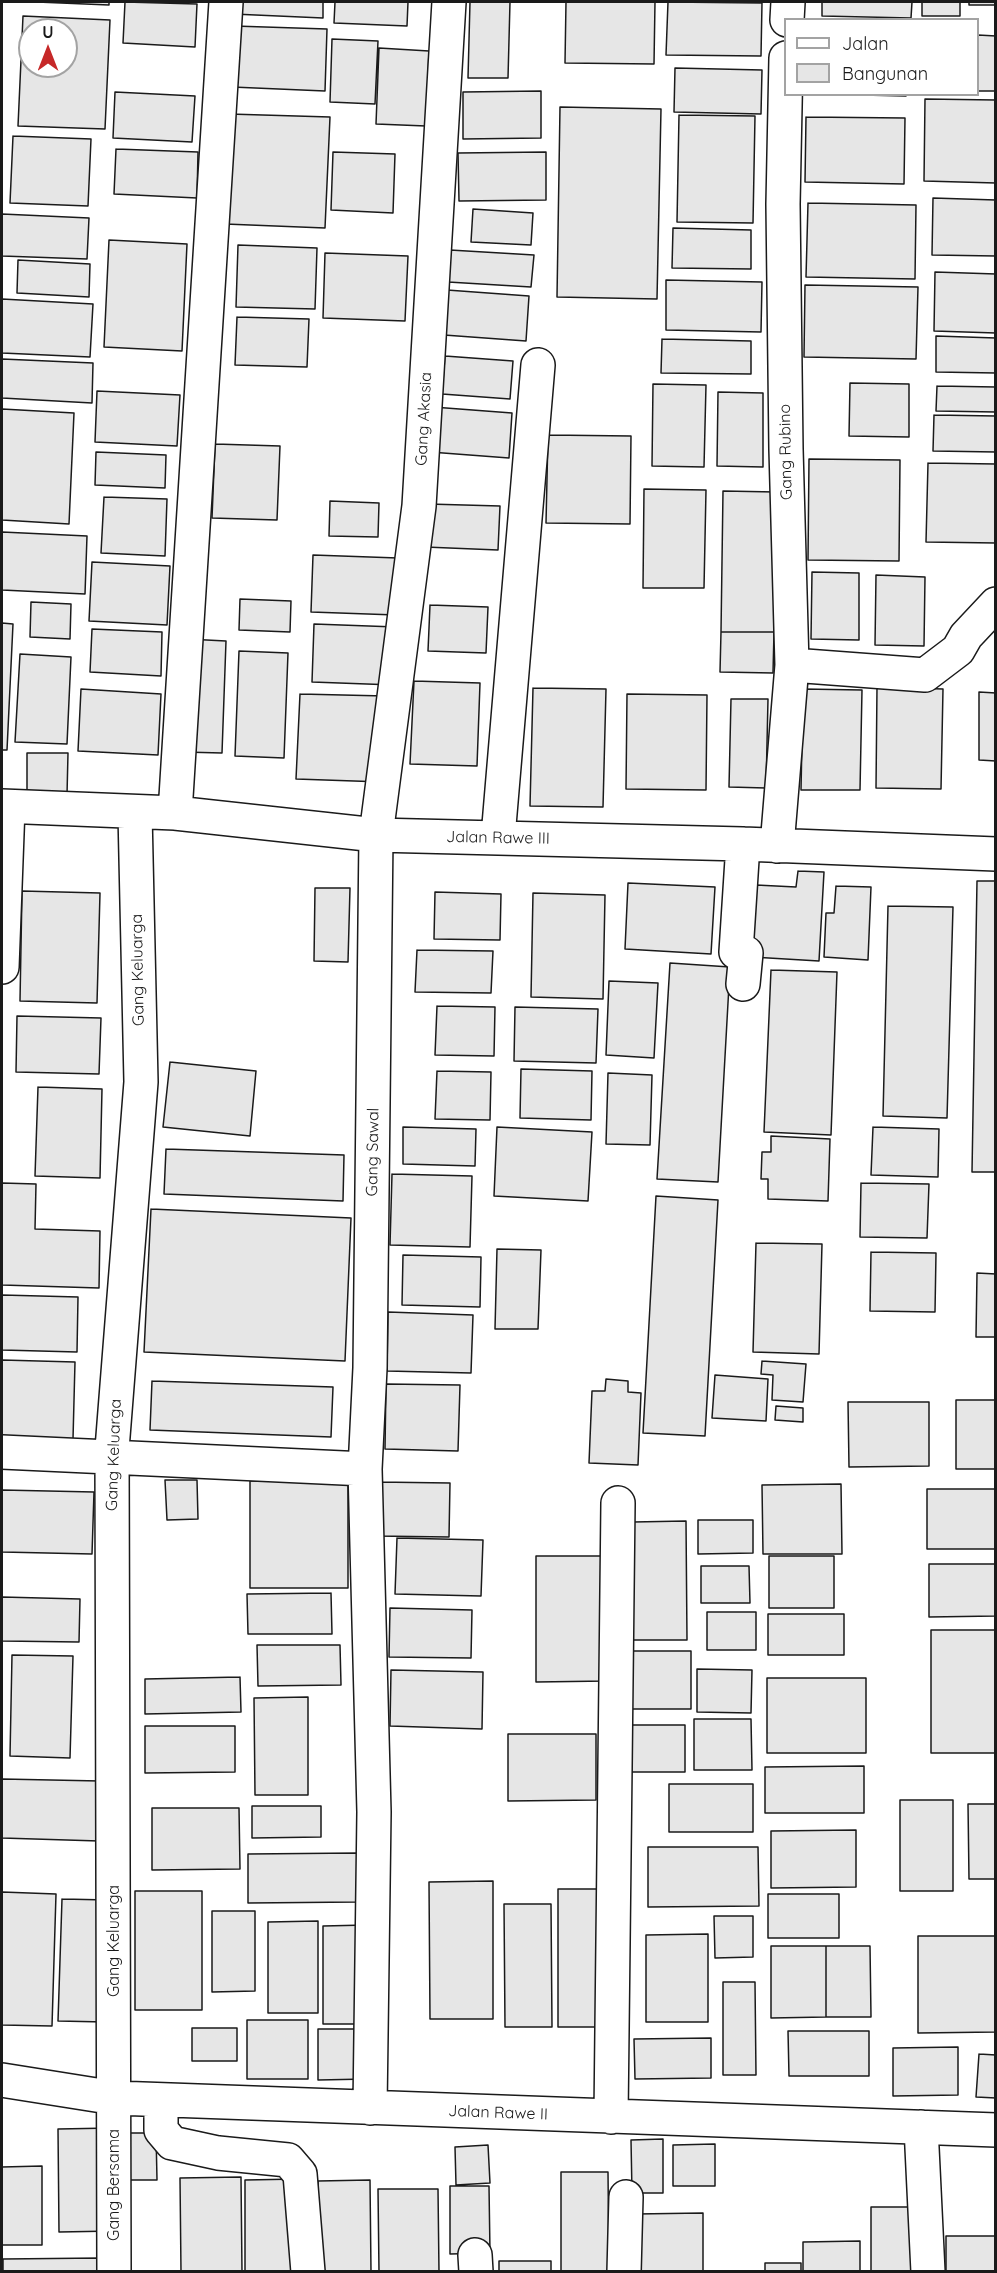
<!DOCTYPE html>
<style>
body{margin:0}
#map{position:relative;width:997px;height:2273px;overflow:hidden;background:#fff;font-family:Quicksand,sans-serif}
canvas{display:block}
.frame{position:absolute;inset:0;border:3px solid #1a1a1a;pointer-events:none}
.legend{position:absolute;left:784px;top:18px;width:195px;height:78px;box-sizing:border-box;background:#fff;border:2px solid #a3a3a3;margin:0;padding:8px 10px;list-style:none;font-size:18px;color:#1a1a1a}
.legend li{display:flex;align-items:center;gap:12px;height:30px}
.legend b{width:30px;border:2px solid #a3a3a3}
.north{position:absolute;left:18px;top:18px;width:60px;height:60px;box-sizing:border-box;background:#fff;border:2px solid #a3a3a3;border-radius:50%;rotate:0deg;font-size:16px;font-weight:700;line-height:24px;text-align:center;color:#1a1a1a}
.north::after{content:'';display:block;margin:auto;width:21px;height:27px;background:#c62828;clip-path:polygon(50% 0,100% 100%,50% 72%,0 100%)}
</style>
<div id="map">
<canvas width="997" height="2273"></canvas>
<div class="frame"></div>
<ul class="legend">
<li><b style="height:8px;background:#fff"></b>Jalan</li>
<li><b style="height:16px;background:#e6e6e6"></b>Bangunan</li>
</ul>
<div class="north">U</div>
</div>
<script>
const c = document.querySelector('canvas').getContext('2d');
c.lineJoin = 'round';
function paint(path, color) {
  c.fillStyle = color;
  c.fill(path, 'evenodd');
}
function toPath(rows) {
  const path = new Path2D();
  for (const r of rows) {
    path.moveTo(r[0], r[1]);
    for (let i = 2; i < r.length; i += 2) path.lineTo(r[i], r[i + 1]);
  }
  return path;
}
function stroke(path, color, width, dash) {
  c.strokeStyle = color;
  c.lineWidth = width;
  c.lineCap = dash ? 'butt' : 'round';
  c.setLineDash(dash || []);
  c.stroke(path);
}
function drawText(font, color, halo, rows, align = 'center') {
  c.font = font + ' Quicksand,sans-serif';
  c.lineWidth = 4.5;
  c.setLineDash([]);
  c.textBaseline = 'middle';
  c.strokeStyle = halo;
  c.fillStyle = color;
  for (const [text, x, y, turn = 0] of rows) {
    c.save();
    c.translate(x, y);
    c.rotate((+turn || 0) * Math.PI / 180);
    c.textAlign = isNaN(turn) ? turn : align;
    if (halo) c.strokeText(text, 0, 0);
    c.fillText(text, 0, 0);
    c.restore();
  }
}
const building = toPath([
 [37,2,109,2,109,5,37,2],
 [125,2,197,4,195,47,123,43,125,2],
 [234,2,323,2,323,18,233,14,234,2],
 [335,2,408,2,407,26,334,23,335,2],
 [470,2,510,2,508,78,468,78,470,2],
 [566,2,655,2,654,64,565,63,566,2],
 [668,2,762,3,761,56,666,55,668,2],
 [822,2,912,2,911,18,822,16,822,2],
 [922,2,960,2,960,16,922,16,922,2],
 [969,2,996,2,996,5,969,5,969,2],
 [23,16,110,20,105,129,18,126,23,16],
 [30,30,66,30,66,66,30,66,30,30],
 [234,26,327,29,325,91,232,87,234,26],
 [978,35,996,36,996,91,978,91,978,35],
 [332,39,378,41,375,104,330,102,332,39],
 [379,48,429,51,426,126,376,124,379,48],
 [675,68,762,70,761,114,674,112,675,68],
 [541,91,541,138,463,139,463,92,541,91],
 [115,92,195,96,192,142,113,138,115,92],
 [818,94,906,94,906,96,818,94],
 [925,99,996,100,996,183,924,181,925,99],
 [560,107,661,109,657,299,557,297,560,107],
 [229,114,330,117,325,228,225,224,229,114],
 [679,115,755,116,753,223,677,222,679,115],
 [806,117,905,118,904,184,805,182,806,117],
 [13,136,91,139,88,206,10,203,13,136],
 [116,149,198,152,197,198,114,194,116,149],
 [333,152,395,154,393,213,331,210,333,152],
 [546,152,546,200,459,201,458,153,546,152],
 [933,198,996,200,996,256,932,255,933,198],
 [808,203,916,205,915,279,806,277,808,203],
 [473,209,533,213,531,245,471,242,473,209],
 [2,214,89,218,87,259,2,256,2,214],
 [673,228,751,230,751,269,672,268,673,228],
 [109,240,187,244,182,351,104,347,109,240],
 [238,245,317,248,315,309,236,307,238,245],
 [450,250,534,255,531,287,448,282,450,250],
 [325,253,408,256,405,321,323,318,325,253],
 [18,260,90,264,89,297,17,293,18,260],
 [935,272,996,274,996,333,934,331,935,272],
 [666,280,762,282,761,332,666,330,666,280],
 [805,285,918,287,916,359,804,357,805,285],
 [447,290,529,296,526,341,444,335,447,290],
 [2,299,93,304,90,357,2,353,2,299],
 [237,317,309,319,307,367,235,365,237,317],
 [936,336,996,338,996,373,936,372,936,336],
 [662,339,751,341,751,374,661,373,662,339],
 [445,356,513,361,510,399,442,394,445,356],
 [2,359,93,363,92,403,2,398,2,359],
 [850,383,909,384,909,437,849,436,850,383],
 [653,384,706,385,704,467,652,466,653,384],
 [937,386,996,387,996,412,936,411,937,386],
 [97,391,180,395,177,446,95,442,97,391],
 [718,392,763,393,763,467,717,466,718,392],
 [433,407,512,413,509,458,430,452,433,407],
 [2,409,74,413,69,524,2,520,2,409],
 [934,415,996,416,996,452,933,451,934,415],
 [548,435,631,436,630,524,546,523,548,435],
 [215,444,280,446,277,520,212,518,215,444],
 [96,452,166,455,165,488,95,485,96,452],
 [809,459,900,460,899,561,808,560,809,459],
 [928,463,996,464,996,543,926,542,928,463],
 [644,489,706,490,704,588,643,588,644,489],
 [723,491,776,492,774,632,721,632,723,491],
 [104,497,167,499,165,556,101,553,104,497],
 [330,501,379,503,378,537,329,536,330,501],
 [428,504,500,506,498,550,425,547,428,504],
 [2,532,87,536,85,594,2,590,2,532],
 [313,555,398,558,396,615,311,612,313,555],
 [92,562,170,566,167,625,89,621,92,562],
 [812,572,859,573,859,640,811,639,812,572],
 [876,575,925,577,924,646,875,645,876,575],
 [240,599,291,601,290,632,239,630,240,599],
 [31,602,71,604,70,639,30,637,31,602],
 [430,605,488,607,486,653,428,651,430,605],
 [2,623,13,624,7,750,2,750,2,623],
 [314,624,396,627,394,685,312,682,314,624],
 [92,629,162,632,161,676,90,672,92,629],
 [721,632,774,632,773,673,720,672,721,632],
 [187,639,226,641,222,753,183,752,187,639],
 [239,651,288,653,284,758,235,756,239,651],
 [20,654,71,657,67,744,15,742,20,654],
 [414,681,480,683,477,766,410,764,414,681],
 [877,687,943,689,941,789,876,788,877,687],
 [533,688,606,689,603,807,530,806,533,688],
 [81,689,161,694,158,755,78,751,81,689],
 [803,689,862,690,860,790,801,790,803,689],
 [979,692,996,693,996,761,979,760,979,692],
 [300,694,385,696,383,782,296,779,300,694],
 [627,694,707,695,706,790,626,789,627,694],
 [731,699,768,699,766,788,729,787,731,699],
 [27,753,68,753,67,795,27,795,27,753],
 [798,871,824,872,819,961,752,957,756,885,796,887,798,871],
 [977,881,996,881,996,1172,972,1172,977,881],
 [628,883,715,887,711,954,625,949,628,883],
 [836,886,871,887,868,960,824,957,826,913,834,913,836,886],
 [315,888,350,888,348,962,314,961,315,888],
 [22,891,100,893,97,1003,20,1001,22,891],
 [435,892,501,894,500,940,434,939,435,892],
 [533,893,605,895,603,999,531,997,533,893],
 [888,906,953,907,947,1118,883,1116,888,906],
 [417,950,493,951,491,993,415,992,417,950],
 [670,963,730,967,718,1182,657,1179,670,963],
 [771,970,837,972,831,1135,764,1132,771,970],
 [609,981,658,983,654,1058,606,1055,609,981],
 [437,1006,495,1007,494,1056,435,1055,437,1006],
 [515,1007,598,1009,596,1063,514,1061,515,1007],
 [17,1016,101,1018,99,1074,16,1072,17,1016],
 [170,1062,256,1071,250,1136,163,1127,170,1062],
 [521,1069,592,1071,591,1120,520,1118,521,1069],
 [437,1071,491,1072,490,1120,435,1119,437,1071],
 [608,1073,652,1075,650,1145,606,1144,608,1073],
 [38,1087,102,1089,100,1178,35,1176,38,1087],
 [403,1127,476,1129,475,1166,403,1164,403,1127],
 [497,1127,592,1132,588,1201,494,1196,497,1127],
 [873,1127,939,1129,938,1177,871,1175,873,1127],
 [771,1136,830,1139,828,1201,768,1199,768,1179,761,1179,762,1152,771,1152,771,1136],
 [166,1149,344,1155,343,1201,164,1194,166,1149],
 [392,1174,472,1176,470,1247,390,1245,392,1174],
 [2,1183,36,1184,35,1229,100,1231,99,1288,2,1285,2,1183],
 [861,1183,929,1184,927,1238,860,1237,861,1183],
 [656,1196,718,1200,705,1436,643,1433,656,1196],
 [151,1209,351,1218,345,1361,144,1352,151,1209],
 [756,1243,822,1244,819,1354,753,1352,756,1243],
 [497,1249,541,1250,538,1329,495,1329,497,1249],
 [871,1252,936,1253,935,1312,870,1311,871,1252],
 [403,1255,481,1257,480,1307,402,1305,403,1255],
 [977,1273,996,1274,996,1337,976,1337,977,1273],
 [2,1295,78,1297,77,1352,2,1350,2,1295],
 [388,1312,473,1315,471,1373,387,1371,388,1312],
 [2,1360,75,1362,73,1439,2,1437,2,1360],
 [762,1361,806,1364,803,1402,772,1400,773,1375,761,1374,762,1361],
 [715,1375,768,1379,766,1421,712,1418,715,1375],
 [606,1379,628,1381,628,1392,641,1393,638,1465,589,1463,592,1391,605,1391,606,1379],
 [152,1381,333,1387,331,1437,150,1430,152,1381],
 [386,1384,460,1385,458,1451,385,1449,386,1384],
 [956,1400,996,1400,996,1469,956,1469,956,1400],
 [848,1402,929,1402,929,1466,849,1467,848,1402],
 [776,1406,803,1408,803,1422,775,1420,776,1406],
 [165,1480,197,1480,198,1519,167,1520,165,1480],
 [250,1481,348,1481,348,1588,250,1588,250,1481],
 [377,1482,450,1483,449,1537,375,1536,377,1482],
 [841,1484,842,1554,763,1554,762,1485,841,1484],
 [927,1489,996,1489,996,1549,927,1549,927,1489],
 [2,1490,94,1492,92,1554,2,1552,2,1490],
 [698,1520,753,1520,753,1553,698,1554,698,1520],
 [686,1521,687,1640,633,1640,633,1522,686,1521],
 [397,1538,483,1540,481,1596,395,1594,397,1538],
 [536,1556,606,1556,607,1681,536,1682,536,1556],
 [769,1556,834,1556,834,1608,769,1608,769,1556],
 [929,1564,996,1564,996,1616,929,1617,929,1564],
 [701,1566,749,1566,750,1603,701,1603,701,1566],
 [331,1593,332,1634,248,1634,247,1594,331,1593],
 [2,1597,80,1599,79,1642,2,1641,2,1597],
 [390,1608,472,1610,471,1658,389,1657,390,1608],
 [707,1612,756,1612,756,1650,707,1650,707,1612],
 [768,1614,844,1614,844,1655,768,1655,768,1614],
 [931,1630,996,1630,996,1753,931,1753,931,1630],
 [257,1645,340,1645,341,1685,258,1686,257,1645],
 [630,1651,691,1651,691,1709,630,1709,630,1651],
 [12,1655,73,1656,70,1758,10,1756,12,1655],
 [697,1669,752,1670,751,1713,697,1712,697,1669],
 [391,1670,483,1672,482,1729,390,1726,391,1670],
 [240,1677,241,1712,145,1714,145,1679,240,1677],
 [767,1678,866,1678,866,1753,767,1753,767,1678],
 [308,1697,308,1795,255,1795,254,1698,308,1697],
 [694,1719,751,1719,752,1770,694,1770,694,1719],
 [625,1725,685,1725,685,1772,625,1772,625,1725],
 [145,1726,235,1726,235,1772,145,1773,145,1726],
 [508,1734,596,1734,596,1800,508,1801,508,1734],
 [864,1766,864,1813,765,1813,765,1767,864,1766],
 [2,1779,100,1781,99,1841,2,1838,2,1779],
 [669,1784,753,1784,753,1832,669,1832,669,1784],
 [900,1800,953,1800,953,1891,900,1891,900,1800],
 [968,1804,996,1804,996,1879,969,1879,968,1804],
 [252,1806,321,1806,321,1837,252,1838,252,1806],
 [152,1808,239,1808,240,1869,152,1870,152,1808],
 [856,1830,856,1887,771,1888,771,1831,856,1830],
 [648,1847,758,1847,759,1906,648,1907,648,1847],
 [358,1853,358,1902,248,1903,248,1854,358,1853],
 [493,1881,493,2019,430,2019,429,1882,493,1881],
 [558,1889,609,1889,610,2027,558,2027,558,1889],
 [135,1891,202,1891,202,2010,135,2010,135,1891],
 [2,1892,56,1894,52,2026,2,2025,2,1892],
 [768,1894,839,1894,839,1938,768,1938,768,1894],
 [62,1899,108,1900,105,2022,58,2021,62,1899],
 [504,1904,551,1904,552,2027,505,2027,504,1904],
 [212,1911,255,1911,255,1991,212,1992,212,1911],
 [714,1916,753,1916,753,1957,715,1958,714,1916],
 [318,1921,318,2013,268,2013,268,1922,318,1921],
 [367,1925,368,2024,323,2024,323,1926,367,1925],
 [708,1934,708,2022,646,2022,646,1935,708,1934],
 [918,1936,996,1936,996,2032,918,2033,918,1936],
 [771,1946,826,1946,826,2017,771,2018,771,1946],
 [826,1946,870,1946,871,2017,826,2017,826,1946],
 [723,1982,755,1982,756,2075,723,2075,723,1982],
 [247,2020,308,2020,308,2079,247,2079,247,2020],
 [192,2028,237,2028,237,2061,192,2061,192,2028],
 [318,2029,366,2029,367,2079,318,2080,318,2029],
 [788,2031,869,2031,869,2076,789,2076,788,2031],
 [711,2038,711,2078,635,2079,634,2039,711,2038],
 [958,2047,958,2095,893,2096,893,2048,958,2047],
 [979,2054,996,2055,996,2098,976,2097,979,2054],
 [112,2128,114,2231,59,2232,58,2129,112,2128],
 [127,2133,156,2133,157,2180,127,2180,127,2133],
 [663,2139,663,2193,632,2193,631,2140,663,2139],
 [715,2144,715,2186,673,2186,673,2145,715,2144],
 [488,2145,490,2183,456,2185,455,2147,488,2145],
 [42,2166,42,2245,2,2245,2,2167,42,2166],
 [561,2172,608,2172,609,2272,561,2272,561,2172],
 [241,2177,242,2272,181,2272,180,2178,241,2177],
 [298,2179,298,2272,245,2272,245,2180,298,2179],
 [370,2180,371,2272,319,2272,318,2181,370,2180],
 [450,2186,489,2186,490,2253,450,2254,450,2186],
 [378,2189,438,2189,439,2272,379,2272,378,2189],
 [871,2207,914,2207,915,2272,871,2272,871,2207],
 [703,2213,703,2272,636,2272,636,2214,703,2213],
 [946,2236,996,2236,996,2272,946,2272,946,2236],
 [860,2241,860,2272,803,2272,803,2242,860,2241],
 [101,2258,101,2272,3,2272,3,2259,101,2258],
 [499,2261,551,2261,551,2272,499,2272,499,2261],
 [765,2263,801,2263,801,2272,765,2272,765,2263]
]);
paint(building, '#e6e6e6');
stroke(building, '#1a1a1a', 1.5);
const minor = toPath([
 [787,20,788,2],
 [792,665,925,675,958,650,966,636,996,604],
 [2,806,175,813,376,835,743,844,996,854],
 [175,813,226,2],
 [498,837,538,365],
 [743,844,736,952,746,953,743,984],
 [777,846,792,665,786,449,783,204,786,58],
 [2,967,8,807],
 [2,1452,365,1469],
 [2,2080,115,2098,996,2130],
 [161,2100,161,2130,172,2143,218,2153,288,2160,300,2174,308,2272],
 [370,2108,374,1812,365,1469,370,1368,376,835,419,506,449,2],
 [611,2117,618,1503],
 [921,2127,928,2272],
 [475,2255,476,2272],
 [114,2272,112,1449,141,1082,135,813],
 [624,2272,626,2197]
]);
stroke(minor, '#1a1a1a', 36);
stroke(minor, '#fff', 33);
drawText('16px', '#1a1a1a', '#fff', [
 ["Gang Akasia",424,419,-87],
 ["Gang Rubino",786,452,-91],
 ["Jalan Rawe III",498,838,1],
 ["Gang Keluarga",138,970,-91],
 ["Gang Sawal",373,1152,-89],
 ["Gang Keluarga",114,1455,-88],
 ["Gang Keluarga",114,1941,-90],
 ["Jalan Rawe II",498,2113,2],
 ["Gang Bersama",114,2185,-90]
]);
</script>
